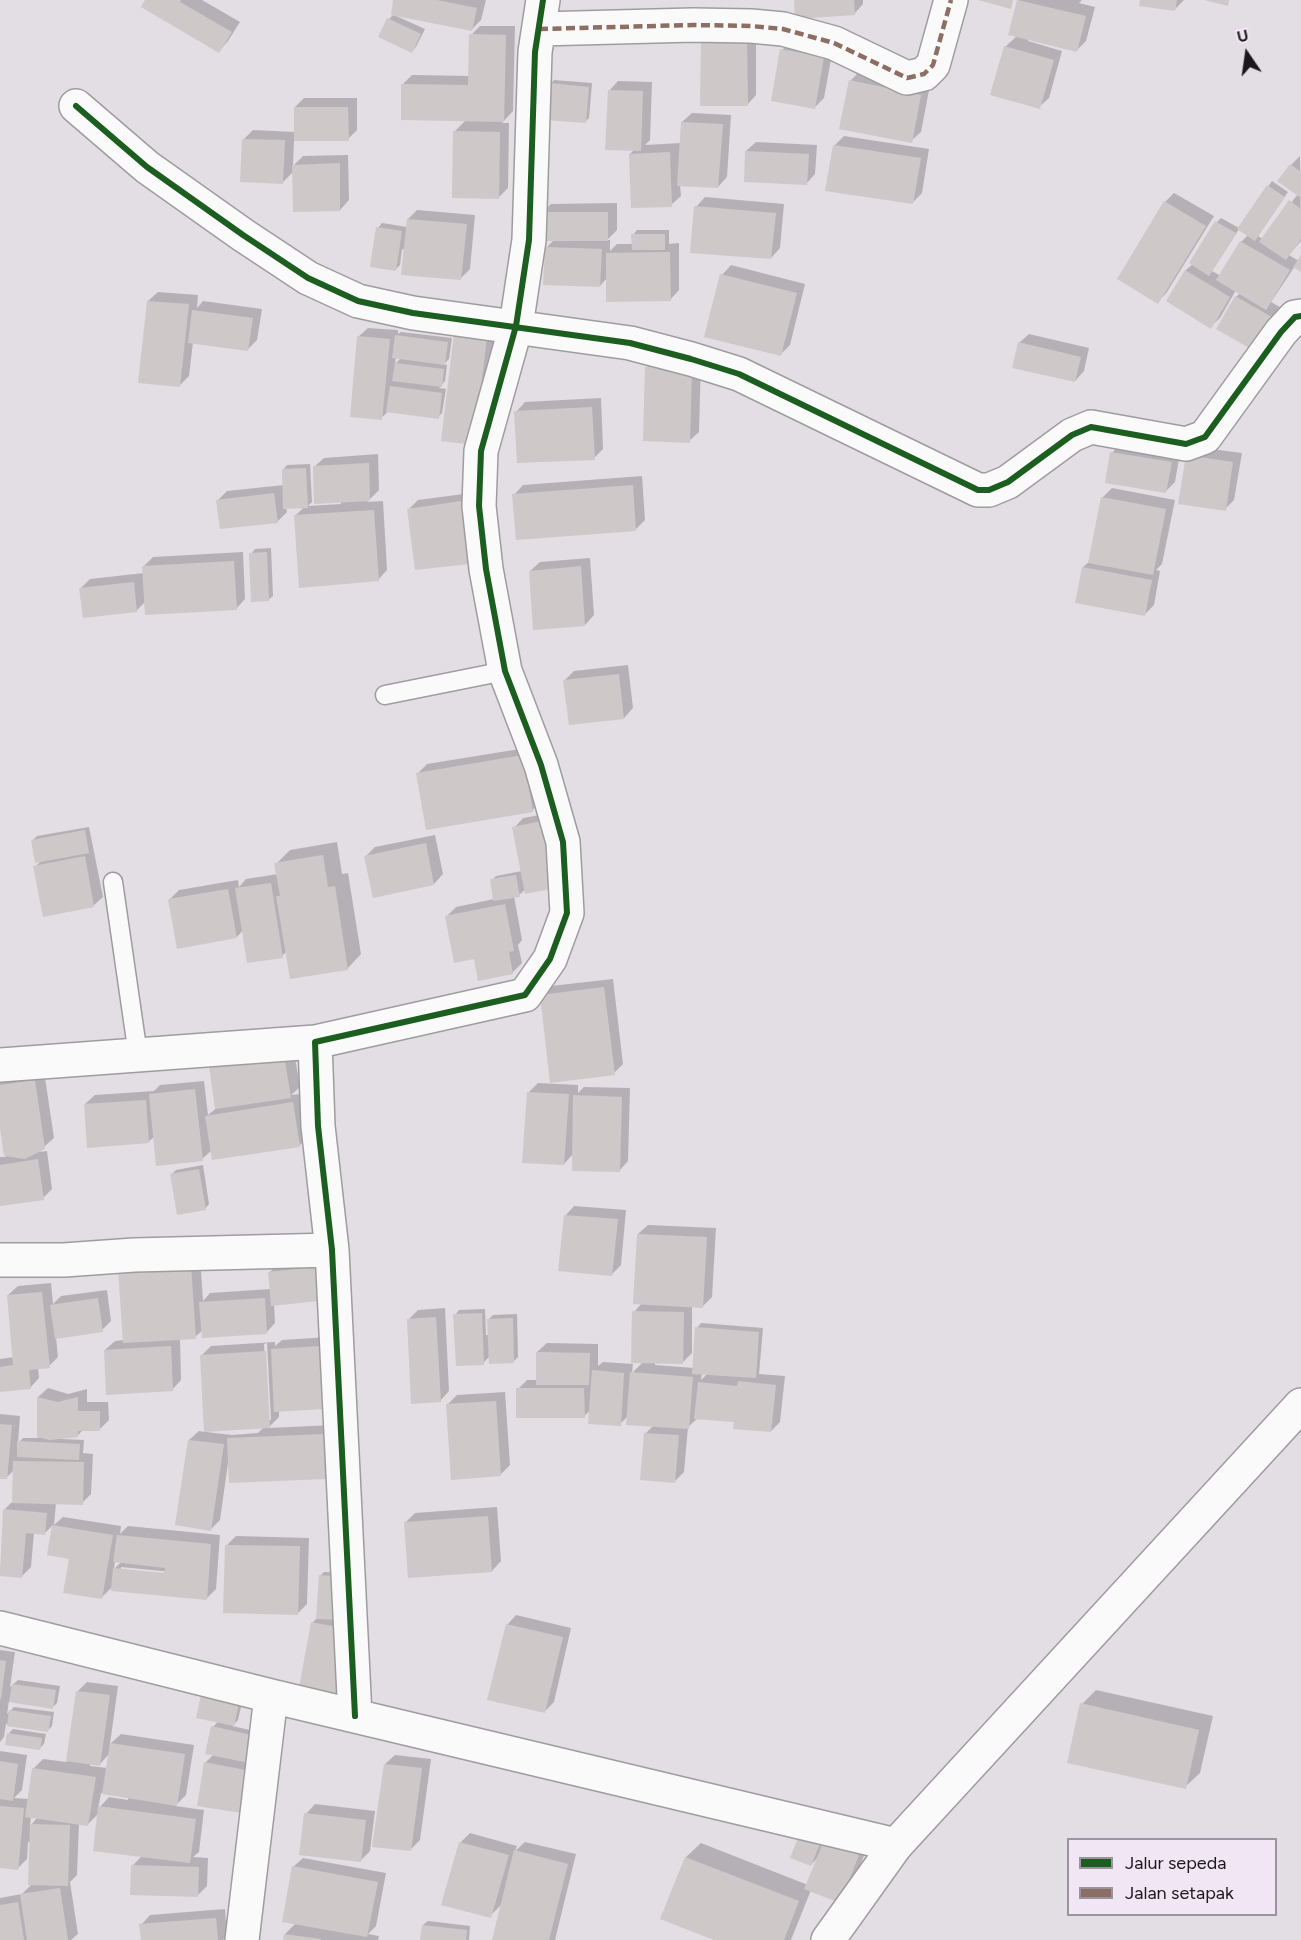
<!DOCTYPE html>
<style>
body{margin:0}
#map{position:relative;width:1301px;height:1940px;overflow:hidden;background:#e3dde4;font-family:Figtree,sans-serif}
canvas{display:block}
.legend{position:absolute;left:1067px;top:1838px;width:210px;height:78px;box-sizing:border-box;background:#f1e7f4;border:2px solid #9b949e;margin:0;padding:8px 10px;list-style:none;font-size:18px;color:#1b171c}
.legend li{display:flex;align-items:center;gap:12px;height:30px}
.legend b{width:30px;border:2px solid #9b949e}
.north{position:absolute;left:1217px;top:24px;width:60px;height:60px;-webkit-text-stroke:4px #f1e7f4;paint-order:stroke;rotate:347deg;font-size:16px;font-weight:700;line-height:24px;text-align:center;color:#1b171c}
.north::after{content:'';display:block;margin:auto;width:21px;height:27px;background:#1b171c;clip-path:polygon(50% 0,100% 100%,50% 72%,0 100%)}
</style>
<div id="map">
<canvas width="1301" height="1940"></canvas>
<ul class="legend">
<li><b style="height:8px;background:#1b5e20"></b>Jalur sepeda</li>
<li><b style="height:8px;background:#8d6e63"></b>Jalan setapak</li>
</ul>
<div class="north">U</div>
</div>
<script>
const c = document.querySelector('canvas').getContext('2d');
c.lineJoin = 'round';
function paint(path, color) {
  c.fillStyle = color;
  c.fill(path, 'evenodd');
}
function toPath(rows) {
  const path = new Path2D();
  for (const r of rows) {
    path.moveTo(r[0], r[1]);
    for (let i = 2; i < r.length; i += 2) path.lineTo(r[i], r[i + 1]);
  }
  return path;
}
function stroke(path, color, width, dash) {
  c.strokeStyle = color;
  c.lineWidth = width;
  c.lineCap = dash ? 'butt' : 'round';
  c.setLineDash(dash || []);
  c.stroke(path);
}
paint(toPath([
 [147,0,202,0,240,22,228,41,219,51],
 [395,0,486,0,481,20,472,29,394,15,425,29,416,47,412,51,389,19,394,14],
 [796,0,863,0,863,4,854,14],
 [1019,0,1082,0,1079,3,1095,7,1086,41,1077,50,1029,39,1028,41,1062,51,1049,98,1039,107,1005,47,1017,36,1010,34],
 [1142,0,1184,0,1175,9],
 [480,26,515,26,513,111,502,123,509,123,508,188,498,198,455,131,466,120,403,84,412,75,470,76,471,35],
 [756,31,756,95,747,105,702,41],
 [791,41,833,48,824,98,814,108,782,50],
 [860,71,930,85,921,132,911,141,850,81],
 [554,80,592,83,589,118,585,122,550,84],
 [618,81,652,82,650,140,645,145,681,143,682,122,692,113,731,115,727,177,718,187,680,185,681,196,671,205,630,154,635,149,609,91],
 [304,98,357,98,357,130,348,139,294,140,293,166,303,156,348,155,349,200,340,210,294,171,283,182,244,139,253,130,295,132,295,107],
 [844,136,929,149,922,193,913,202,834,146],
 [756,142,817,145,815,174,806,184,746,151],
 [1300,156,1301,241,1289,255,1299,261,1301,258,1301,270,1295,266,1271,302,1285,310,1267,342,1236,297,1240,293,1236,290,1220,318,1210,327,1168,301,1186,270,1193,264,1191,263,1217,222,1221,218,1239,228,1272,181,1288,192,1258,236,1263,239,1298,194,1291,165],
 [1239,229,1248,235,1241,242,1221,276,1212,271],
 [1174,193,1214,216,1167,292,1158,302,1165,202],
 [705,197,784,204,780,248,771,258,696,207],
 [617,203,617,230,607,240,610,240,610,251,617,244,633,244,633,235,637,230,669,230,669,244,679,243,679,290,670,300,607,278,600,286,546,248,554,240,541,213,551,204],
 [417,210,475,215,470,269,461,278,405,250,402,249,400,265,396,269,378,228,382,223,407,227,408,219],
 [731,265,805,284,790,345,780,355,722,275],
 [158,292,198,295,197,308,203,301,262,309,257,340,248,349,193,342,189,376,180,385,148,301],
 [466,316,497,320,483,434],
 [368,328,398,330,398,334,401,332,452,338,449,359,444,364,447,365,445,381,439,388,446,389,442,413,438,417,389,411,381,418,358,337],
 [396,357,401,358,395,364],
 [1029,334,1089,348,1084,371,1075,381,1019,343],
 [656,358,701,359,699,432,689,441,646,368],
 [601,398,603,449,594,458,516,412,525,402],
 [1121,443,1180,453,1175,482,1165,492,1112,453],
 [1196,447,1242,453,1234,500,1225,509,1180,503],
 [378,454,379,490,367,502,383,501,387,570,378,580,295,516,304,507,286,508,287,512,277,522,218,500,227,491,284,485,283,470,287,465,310,464,312,502,308,506,341,504,340,501,314,467,324,458],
 [642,476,645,520,636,529,514,495,523,485],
 [1112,488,1175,500,1162,564,1156,570,1160,571,1154,605,1144,615,1083,567,1090,561,1102,498],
 [471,493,469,562,409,509,418,500],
 [271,548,273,596,268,600,251,554,255,549],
 [243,552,245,599,236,609,145,602,136,611,81,588,90,579,144,573,143,567,153,557],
 [590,558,594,615,585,625,530,571,540,562],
 [628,665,633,708,624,718,565,680,574,671],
 [532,747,541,801,532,811,418,773,427,764],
 [557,812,526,889,519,895,514,896,522,940,518,945,522,963,512,973,475,957,447,916,456,907,494,899,492,880,496,876,522,871,514,828,523,818],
 [89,827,103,897,93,906,35,867,42,860,33,840,37,836],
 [435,835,443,874,434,884,365,857,375,847],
 [337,842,342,874,348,873,361,954,347,969,287,951,282,956,243,930,237,937,170,899,179,890,238,880,239,887,246,879,278,874,276,864,290,850],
 [613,979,623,1064,614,1073,541,995,551,986],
 [293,1046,300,1087,291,1095,302,1094,309,1136,300,1145,212,1150,202,1159,155,1136,148,1142,85,1104,95,1095,154,1091,160,1085,204,1081,208,1115],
 [44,1071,54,1138,38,1152,47,1151,52,1189,43,1198,0,1204,0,1157,6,1157,0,1117,0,1082,5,1076],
 [538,1083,578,1085,578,1093,584,1087,630,1088,628,1161,619,1171,573,1154,564,1164,529,1092],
 [203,1165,209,1204,205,1209,172,1174,176,1170],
 [574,1206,626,1210,621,1265,612,1274,565,1216],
 [648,1225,716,1228,712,1297,703,1306,692,1306,692,1353,682,1363,655,1362,655,1365,694,1368,697,1328,701,1323,763,1328,759,1374,785,1376,780,1422,771,1431,736,1421,698,1418,688,1427,684,1472,675,1481,646,1433,654,1425,628,1416,620,1424,591,1410,584,1416,518,1389,527,1380,537,1380,537,1352,547,1343,598,1344,598,1366,603,1362,633,1364,632,1373,643,1362,634,1312,642,1303,638,1234],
 [702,1373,708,1373,701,1380],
 [200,1256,203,1301,210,1293,271,1289,269,1273,279,1263,325,1258,328,1290,274,1304,275,1323,266,1333,203,1330,195,1337,180,1338,181,1380,172,1390,105,1350,115,1341,124,1340],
 [51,1283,53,1304,61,1296,107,1290,111,1321,102,1330,56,1337,58,1357,49,1366,38,1368,39,1378,30,1388,0,1391,0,1359,14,1357,8,1295,18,1286],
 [445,1308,449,1391,440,1401,408,1320,418,1310],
 [485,1309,486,1335,489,1335,489,1319,493,1315,517,1314,518,1357,514,1361,490,1356,483,1363,455,1315,459,1310],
 [329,1337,279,1410,279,1417,268,1428,333,1425,334,1468,325,1478,228,1463,220,1520,211,1529,189,1440,199,1431,205,1432,201,1356,211,1346,275,1342,275,1346,282,1340],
 [267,1343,271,1420,268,1420,264,1344],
 [264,1427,258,1433,232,1435,206,1432,206,1430],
 [48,1388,68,1394,87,1389,87,1402,108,1402,109,1420,99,1430,83,1430,77,1436,62,1437,62,1439,84,1440,83,1453,93,1454,91,1494,82,1503,56,1503,54,1525,63,1517,121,1526,120,1534,128,1526,220,1535,216,1589,206,1599,113,1586,101,1598,71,1558,49,1554,53,1525,45,1533,34,1532,31,1567,21,1577,0,1575,5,1509,13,1501,14,1470,6,1478,0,1477,0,1414,20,1416,18,1443,23,1438,38,1438,38,1397],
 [115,1561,121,1562,114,1569],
 [121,1567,172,1572,171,1575,121,1570],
 [505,1392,510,1465,500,1475,448,1404,457,1395],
 [497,1507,501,1561,492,1571,406,1522,415,1513],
 [236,1536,309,1538,307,1604,297,1614,226,1546],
 [324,1572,348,1573,345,1683,335,1693,313,1622,317,1618,320,1576],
 [516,1615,571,1628,554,1702,544,1712,507,1625],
 [0,1650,15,1652,10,1687,18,1680,60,1686,57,1703,53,1707,9,1701,7,1714,14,1707,54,1712,52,1726,48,1730,6,1724,4,1737,0,1742],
 [87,1682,118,1686,110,1744,121,1734,194,1745,186,1795,175,1806,204,1810,199,1852,193,1857,208,1858,207,1886,197,1896,133,1865,143,1855,99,1813,88,1824,79,1823,77,1875,70,1882,78,1934,71,1940,0,1940,0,1898,22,1894,32,1884,31,1842,28,1842,27,1859,17,1869,0,1867,0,1751,27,1755,22,1790,14,1798,29,1799,34,1768,43,1759,67,1762,78,1691],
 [109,1754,107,1768,90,1766,90,1763,100,1764],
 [101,1793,128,1797,128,1800,109,1797,98,1809],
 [31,1816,38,1817,30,1826],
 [1096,1690,1213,1716,1200,1773,1185,1787,1082,1704],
 [244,1694,238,1720,232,1726,268,1734,263,1804,205,1763,214,1754,213,1727],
 [13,1729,46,1734,44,1744,40,1748,9,1733],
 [395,1755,431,1759,420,1840,410,1850,385,1764],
 [315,1804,375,1811,370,1851,361,1860,306,1814],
 [834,1832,868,1846,849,1892,811,1890,791,1940,718,1940,662,1918,686,1857,701,1843,808,1885,819,1856,811,1865,792,1857,825,1834,820,1847],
 [470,1833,517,1846,515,1851,525,1842,576,1854,555,1940,498,1940,502,1904,490,1916,460,1843],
 [303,1858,386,1873,376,1926,368,1934,379,1936,378,1940,284,1940,285,1934,296,1923,293,1867],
 [225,1909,227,1936,223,1940,142,1940,141,1925,150,1915],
 [428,1921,470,1926,469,1940,421,1940,423,1925]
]), '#0003');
paint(toPath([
 [145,0,181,0,180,2,232,32,219,53,141,7],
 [393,0,437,0,477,8,472,31,391,15],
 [794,0,854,0,855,15,795,19],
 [978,0,1013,0,1011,9],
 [1017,0,1086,16,1077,52,1008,35],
 [1140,0,1177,0,1175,11,1139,6],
 [1204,0,1229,0,1228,6],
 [387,18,421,34,412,53,378,37],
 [469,34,506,35,504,122,401,120,401,84,468,85],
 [701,40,747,40,748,106,700,106],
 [1004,46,1054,60,1040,109,990,95],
 [780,49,824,57,815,109,771,101],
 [849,80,921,95,912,143,839,129],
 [549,83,589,87,586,123,545,120],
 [608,90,643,91,641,151,605,150],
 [294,107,348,107,349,141,294,141],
 [681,122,723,124,718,188,677,186],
 [453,131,500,132,499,199,452,198],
 [242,139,285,140,283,184,240,182],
 [833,145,921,158,913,204,825,191],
 [745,151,809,154,807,185,744,182],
 [670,152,672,207,631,208,629,154],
 [340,163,340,211,293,212,292,165],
 [1290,164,1301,172,1301,198,1277,181],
 [1267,185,1285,197,1255,241,1237,229],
 [1289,200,1301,209,1301,239,1286,260,1259,242],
 [1164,201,1206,226,1158,304,1117,279],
 [694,206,776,213,771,259,690,253],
 [540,212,608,212,608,241,540,241],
 [407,219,467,224,461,280,401,275],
 [1215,221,1236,233,1209,276,1189,263],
 [376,227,402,231,396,271,370,267],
 [631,234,665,234,665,250,632,250],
 [1240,241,1290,270,1266,310,1216,280],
 [545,247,602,249,600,287,543,285],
 [670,252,671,301,606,302,606,253],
 [1301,255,1301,272,1293,267],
 [1185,270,1230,297,1211,329,1166,301],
 [720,274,797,293,781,356,704,337],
 [1235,296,1277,320,1258,353,1216,329],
 [147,301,189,304,180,387,138,383],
 [192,310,253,318,248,351,188,343],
 [455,325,488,329,474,445,441,441],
 [395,335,448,342,445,365,392,358],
 [357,336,390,339,382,420,350,417],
 [1018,342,1081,357,1075,382,1012,368],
 [395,363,444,369,442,387,392,381],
 [645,367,692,368,690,443,643,441],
 [390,386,442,393,439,419,386,412],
 [592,407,595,460,517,463,514,411],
 [1110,452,1172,462,1166,493,1105,483],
 [1186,455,1233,462,1226,511,1178,504],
 [369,463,370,501,314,504,313,466],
 [306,468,308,508,283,509,282,469],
 [633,485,636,531,516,540,512,494],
 [274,493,278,523,220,529,216,500],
 [1101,497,1166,509,1153,575,1088,563],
 [461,501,469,564,415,570,407,509],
 [374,510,379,581,299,588,294,515],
 [267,552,269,601,251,602,249,553],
 [234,561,237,610,145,615,142,566],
 [581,566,585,626,533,630,529,571],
 [1082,567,1152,580,1145,616,1075,603],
 [134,582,137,612,83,618,79,588],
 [619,674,624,719,569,725,563,680],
 [523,755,533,812,426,830,416,773],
 [547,820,560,887,525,894,512,827],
 [85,830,89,853,35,863,31,840],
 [426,843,434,885,373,898,364,856],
 [323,855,328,887,335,886,348,970,290,979,276,896,280,896,274,863],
 [85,856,94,907,43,917,33,866],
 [516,875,520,897,493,901,490,879],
 [271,883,283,958,247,963,235,888],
 [228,889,237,938,177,949,168,899],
 [505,904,514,951,509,952,513,974,478,981,474,959,454,963,445,916],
 [604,987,615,1075,550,1083,540,995],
 [284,1055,291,1098,215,1109,209,1066],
 [35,1080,45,1149,25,1159,4,1156,0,1128,0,1085],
 [195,1089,203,1161,156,1166,149,1094],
 [527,1092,569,1094,564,1165,522,1163],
 [573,1095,622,1097,620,1172,572,1171],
 [146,1100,149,1143,87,1148,84,1104],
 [293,1102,300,1147,212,1160,205,1116],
 [38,1159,44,1200,0,1206,0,1165],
 [199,1169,206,1210,177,1215,170,1174],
 [564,1215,618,1219,612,1276,558,1271],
 [637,1234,707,1237,703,1308,633,1304],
 [191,1265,196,1339,123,1343,118,1269],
 [316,1267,319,1301,271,1306,268,1272],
 [42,1292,50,1368,29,1370,31,1389,0,1392,0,1367,13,1365,7,1295],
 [98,1298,103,1332,55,1339,50,1305],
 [265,1298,267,1334,202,1338,199,1302],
 [632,1311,684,1312,683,1364,631,1363],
 [482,1313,484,1365,456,1366,453,1314],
 [436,1317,441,1402,411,1404,407,1319],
 [513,1318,514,1363,489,1364,487,1319],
 [695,1327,759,1332,756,1378,692,1374],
 [171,1346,173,1391,106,1395,104,1350],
 [321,1346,324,1409,274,1412,271,1349],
 [266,1351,270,1428,204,1432,200,1355],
 [536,1352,590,1353,589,1385,536,1385],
 [592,1370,624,1373,621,1426,588,1424],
 [630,1372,693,1377,689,1429,626,1425],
 [738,1381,776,1385,771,1432,733,1429,734,1422,694,1419,698,1382,737,1386],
 [516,1388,584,1388,585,1418,516,1418],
 [37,1397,58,1402,78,1397,78,1411,100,1411,100,1431,78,1431,78,1437,50,1440,37,1437],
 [496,1401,501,1476,451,1480,446,1404],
 [0,1424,12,1425,7,1479,0,1479],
 [644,1433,679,1435,675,1483,640,1480],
 [324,1434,325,1479,229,1483,227,1438],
 [188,1440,224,1444,211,1531,175,1525],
 [17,1441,80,1444,79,1460,17,1457],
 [13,1461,84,1462,83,1505,12,1503],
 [3,1509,47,1513,45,1535,26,1533,22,1578,0,1576],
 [488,1516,492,1572,408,1578,404,1522],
 [52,1525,113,1535,102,1599,63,1593,69,1559,47,1555],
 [117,1535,211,1544,207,1600,111,1591,113,1568,164,1573,165,1568,113,1562],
 [225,1545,300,1546,298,1615,223,1613],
 [319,1575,345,1577,342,1620,316,1619],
 [311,1622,348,1629,336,1694,299,1688],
 [506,1624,563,1637,545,1713,487,1700],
 [0,1660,6,1661,1,1699,0,1699],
 [12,1684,56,1690,53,1709,9,1702],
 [202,1690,240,1698,234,1726,196,1718],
 [76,1691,110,1695,100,1766,66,1761],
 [1080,1703,1199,1730,1186,1789,1067,1763],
 [9,1710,51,1716,48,1732,7,1726],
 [211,1726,265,1738,259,1765,205,1754],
 [7,1733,42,1738,40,1750,5,1745],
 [110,1743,185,1754,177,1806,102,1794],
 [0,1761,18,1764,13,1801,0,1799],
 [204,1762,261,1773,254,1815,197,1806],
 [384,1764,422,1768,411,1851,372,1847],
 [32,1768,96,1777,88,1826,25,1817],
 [0,1806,24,1808,18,1870,0,1868],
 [98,1806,196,1819,190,1863,93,1851],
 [304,1813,366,1820,361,1862,299,1855],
 [30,1824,70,1825,68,1886,28,1885],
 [801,1830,822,1838,811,1866,790,1858],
 [824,1841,859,1855,840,1903,804,1889],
 [459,1842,509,1855,491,1918,441,1905],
 [514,1850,568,1864,549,1940,492,1940],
 [685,1857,799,1901,784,1940,714,1940,660,1919],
 [131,1865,199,1867,198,1897,130,1895],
 [292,1866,378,1882,367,1937,282,1922],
 [60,1888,68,1940,27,1940,20,1894],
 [18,1902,24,1940,0,1940,0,1905],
 [216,1918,218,1940,141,1940,139,1924],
 [422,1925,467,1930,466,1940,420,1940],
 [284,1934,321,1939,321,1940,283,1940]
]), '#cec8c9');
const lane = toPath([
 [385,695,505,671],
 [113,882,138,1055]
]);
const street = toPath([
 [539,29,693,25,751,26,783,29,834,43,907,78,924,74,933,65,951,0],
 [76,106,147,167,243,235,308,278,358,301,413,313,630,343,691,359,739,374,978,490,989,490,1008,482,1072,435,1091,427,1186,444,1205,437,1281,332,1295,317,1301,316],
 [0,1065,315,1042],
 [0,1260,64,1260,134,1255,332,1250],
 [0,1628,271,1696,896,1845],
 [355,1716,332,1250,318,1126,315,1042,525,995,550,959,567,913,563,842,541,765,505,671,486,569,479,506,481,451,516,326,529,240,535,52,543,0],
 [242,1940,271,1696]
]);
const secondary = toPath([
 [828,1940,896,1845,1301,1405]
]);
stroke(lane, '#9f9ca0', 21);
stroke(street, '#9f9ca0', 36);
stroke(secondary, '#9f9ca0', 36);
stroke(lane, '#fbfafb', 18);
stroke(street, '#fbfafb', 33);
stroke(secondary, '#fbfafb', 33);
stroke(toPath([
 [539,29,693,25,751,26,783,29,834,43,907,78,924,74,933,65,951,0]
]), '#8d6e63', 4.5, [9, 4.5]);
stroke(toPath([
 [76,106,147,167,243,235,308,278,358,301,413,313,630,343,691,359,739,374,978,490,989,490,1008,482,1072,435,1091,427,1186,444,1205,437,1281,332,1295,317,1301,316],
 [355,1716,332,1250,318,1126,315,1042,525,995,550,959,567,913,563,842,541,765,505,671,486,569,479,506,481,451,516,326,529,240,535,52,543,0]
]), '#1b5e20', 6);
</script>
